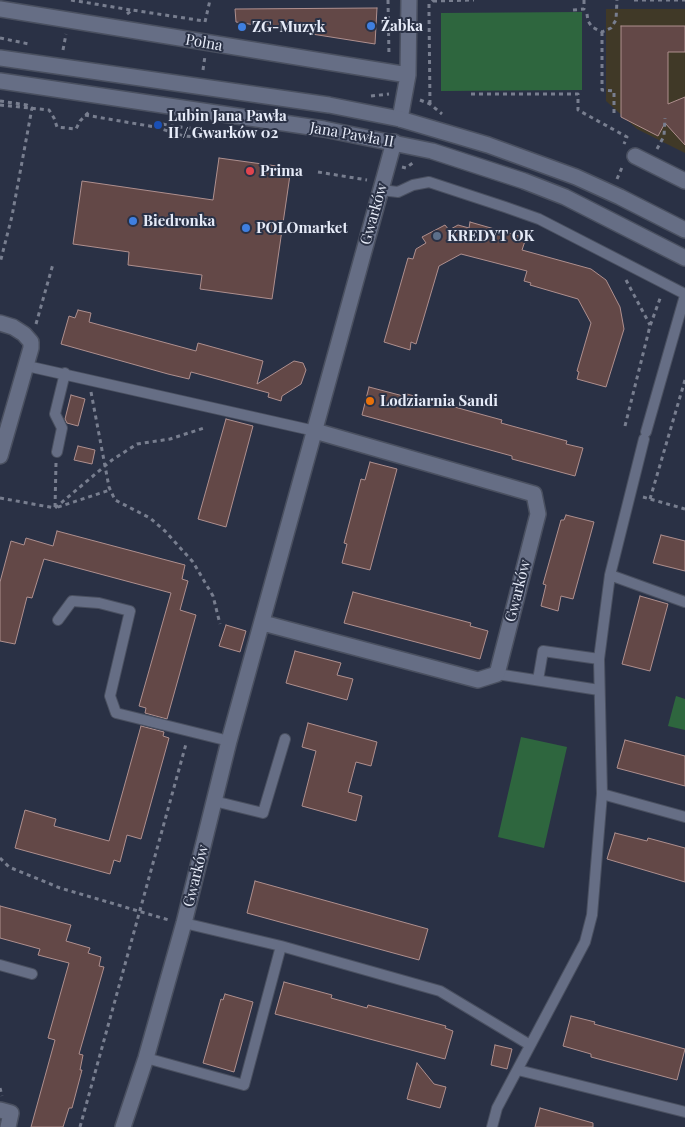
<!DOCTYPE html>
<meta charset="utf-8">
<style>
body{margin:0}
canvas{display:block;background:#2a3145}
</style>
<canvas width="685" height="1127"></canvas>
<script>
const c = document.querySelector('canvas').getContext('2d');
c.lineJoin = 'round';
function paint(path, color) {
  c.fillStyle = color;
  c.fill(path, 'evenodd');
}
function toPath(rows) {
  const path = new Path2D();
  for (const r of rows) {
    path.moveTo(r[0], r[1]);
    for (let i = 2; i < r.length; i += 2) path.lineTo(r[i], r[i + 1]);
  }
  return path;
}
function stroke(path, color, width, dash) {
  c.strokeStyle = color;
  c.lineWidth = width;
  c.lineCap = dash ? 'butt' : 'round';
  c.setLineDash(dash || []);
  c.stroke(path);
}
function drawText(font, color, halo, rows, align = 'center') {
  c.font = font + ' "Playfair Display",serif';
  c.lineWidth = 4;
  c.setLineDash([]);
  c.textBaseline = 'middle';
  c.strokeStyle = halo;
  c.fillStyle = color;
  for (const [text, x, y, turn = 0] of rows) {
    c.save();
    c.translate(x, y);
    c.rotate((+turn || 0) * Math.PI / 180);
    c.textAlign = isNaN(turn) ? turn : align;
    if (halo) c.strokeText(text, 0, 0);
    c.fillText(text, 0, 0);
    c.restore();
  }
}
paint(toPath([
 [606,9,685,9,685,153,637,129,606,101]
]), '#403927');
paint(toPath([
 [582,12,582,90,441,91,441,13],
 [676,696,685,699,685,730,668,726],
 [521,737,567,747,544,848,498,837]
]), '#2e663e');
const building = toPath([
 [377,8,375,44,236,22,235,9,377,8],
 [621,26,685,26,685,52,668,52,668,104,685,97,685,145,665,123,658,136,621,117,621,26],
 [219,158,291,168,272,299,200,289,202,275,128,265,129,252,73,244,82,181,213,200,219,158],
 [470,222,526,238,522,250,591,269,606,280,620,307,624,329,606,387,577,379,579,372,577,371,591,323,578,299,530,285,531,283,524,281,527,271,461,254,439,266,416,344,411,342,410,350,384,342,408,258,413,259,416,249,426,243,422,237,445,225,449,230,458,225,469,228,470,222],
 [78,310,91,313,89,322,196,351,198,343,263,361,257,384,294,361,303,363,306,370,301,384,282,396,281,401,268,397,269,393,191,372,189,379,168,374,61,344,69,316,75,318,78,310],
 [369,387,407,397,407,394,502,420,501,423,567,441,566,444,583,448,575,476,512,459,512,456,362,415,369,387],
 [71,395,85,399,78,426,67,423,65,419,71,395],
 [226,419,253,426,226,527,198,519,226,419],
 [78,446,95,450,92,464,74,460,78,446],
 [370,462,397,469,370,570,342,563,347,544,344,543,361,479,365,480,370,462],
 [566,515,594,522,573,599,561,596,558,611,541,606,546,585,543,584,561,520,564,520,566,515],
 [57,531,185,565,182,579,188,581,180,610,196,615,167,719,145,713,146,708,139,706,171,593,44,559,32,598,27,597,15,644,0,641,0,582,11,541,24,545,26,538,53,546,57,531],
 [661,535,685,541,685,571,653,563,661,535],
 [353,592,471,623,470,626,488,631,480,659,344,623,353,592],
 [640,596,668,604,650,671,622,664,640,596],
 [226,625,246,631,240,652,219,646,226,625],
 [295,651,341,663,337,675,353,679,347,700,286,683,295,651],
 [308,723,377,742,371,766,356,762,348,792,362,796,356,821,302,806,316,751,302,747,308,723],
 [141,726,164,732,163,736,169,738,141,839,127,835,120,862,114,860,110,874,15,848,25,810,56,819,54,826,109,841,141,726],
 [625,740,685,756,685,786,617,768,625,740],
 [615,833,647,841,648,838,685,848,685,882,607,859,615,833],
 [255,881,428,929,419,960,247,913,255,881],
 [0,906,71,925,66,941,90,948,88,953,101,957,99,966,104,967,79,1054,83,1055,80,1070,82,1070,72,1108,69,1108,63,1127,31,1127,55,1040,48,1038,69,963,38,955,40,949,0,938,0,906],
 [284,982,332,995,331,998,367,1008,368,1005,446,1026,445,1028,453,1031,445,1059,275,1014,284,982],
 [225,994,253,1002,234,1072,203,1063,221,999,223,1000,225,994],
 [571,1016,595,1022,594,1024,685,1049,677,1080,591,1057,591,1054,563,1046,571,1016],
 [495,1045,512,1049,507,1069,491,1065,495,1045],
 [417,1063,434,1084,446,1087,440,1108,407,1099,417,1063],
 [540,1108,593,1123,593,1127,535,1127,540,1108]
]);
paint(building, '#634847');
stroke(building, '#ae8f8e', 1);
const lane = toPath([
 [381,190,398,192,413,185,429,182,505,207,539,219,685,294],
 [27,366,315,431],
 [646,432,684,299],
 [57,452,62,428,55,414,65,373],
 [610,575,685,602],
 [58,620,72,601,99,603,130,611,110,696,116,713,229,741],
 [497,674,599,690],
 [538,680,543,651,599,659],
 [602,794,685,817],
 [214,801,263,813,285,739],
 [184,923,281,946,440,991,530,1045],
 [0,965,32,974],
 [146,1058,244,1085,281,946],
 [518,1070,685,1112],
 [492,1127,497,1108,585,942,592,915,602,794,599,659,610,575,644,439]
]);
const street = toPath([
 [0,9,408,75],
 [400,119,408,75,409,0],
 [635,156,685,181],
 [0,323,13,327,24,334,31,342,31,348,0,456],
 [263,623,478,680,497,674,538,514,534,494,315,431],
 [0,1110,11,1113,8,1127],
 [123,1127,146,1058,184,923,229,741,394,142]
]);
const secondary = toPath([
 [0,58,329,105,400,119,488,145,576,177,620,197,685,230],
 [0,81,324,129,432,151,524,181,565,197,685,258]
]);
stroke(lane, '#4a5060', 12);
stroke(street, '#4a5060', 18);
stroke(secondary, '#4a5060', 18);
stroke(toPath([
 [71,0,131,10],
 [388,0,389,56],
 [634,0,685,0],
 [433,1,474,0],
 [573,10,584,9,584,0],
 [127,14,132,10,204,21],
 [587,14,588,21,592,27,602,32,611,28,616,20,617,0],
 [205,22,210,0],
 [602,32,602,90,614,91,614,115],
 [0,38,29,44],
 [63,50,66,34],
 [203,70,205,56],
 [471,94,578,94,578,110,627,137,624,144],
 [371,96,389,94],
 [420,100,430,104,442,114],
 [0,101,27,105,32,108,12,216,0,263],
 [430,104,429,13,429,4,433,0],
 [0,105,49,110,54,118,57,127,76,129,80,121,90,111],
 [85,115,155,127,184,136,207,138,244,135],
 [155,122,171,126,218,131],
 [657,149,664,136,665,118],
 [402,167,406,168,414,162],
 [318,172,367,180],
 [617,179,623,165],
 [626,280,650,325],
 [36,324,53,264],
 [91,392,109,487,115,500,150,518,165,531,193,562,213,596,220,624],
 [625,426,650,326,661,296],
 [56,463,55,508,110,490],
 [643,497,685,509],
 [0,498,55,508,112,460,137,444,170,439,204,428],
 [650,499,685,380],
 [0,858,9,867,60,888,169,920],
 [0,1088,2,1096],
 [80,1127,186,744]
]), '#787e8f', 3, [4, 4]);
stroke(lane, '#666e85', 10);
stroke(street, '#666e85', 15);
stroke(secondary, '#666e85', 15);
for (const [x, y, r, color] of [
 [371,26,5,"#3f7fe0"],
 [242,27,5,"#3f7fe0"],
 [158,125,5,"#1a4fb4"],
 [250,171,5,"#e0444e"],
 [133,221,5,"#3f7fe0"],
 [246,228,5,"#3f7fe0"],
 [437,236,5,"#5c6f8a"],
 [370,401,5,"#e8710a"]
]) {
  const dot = new Path2D();
  dot.arc(x, y, r, 0, 2 * Math.PI);
  c.fillStyle = color;
  c.fill(dot);
  stroke(dot, '#2a3145', 2);
}
drawText('bold 15px', '#e6ebf8', '#2a3145', [
 ["Żabka",381,26],
 ["ZG-Muzyk",252,27],
 ["Lubin Jana Pawła",168,116],
 ["II / Gwarków 02",168,133],
 ["Prima",260,171],
 ["Biedronka",143,221],
 ["POLOmarket",256,228],
 ["KREDYT OK",447,236],
 ["Lodziarnia Sandi",380,401]
], 'left');
drawText('15px', '#e6ebf8', '#2a3145', [
 ["Polna",204,43,10],
 ["Jana Pawła II",352,135,10],
 ["Gwarków",374,214,-74],
 ["Gwarków",518,591,-76],
 ["Gwarków",196,876,-76]
]);
</script>
